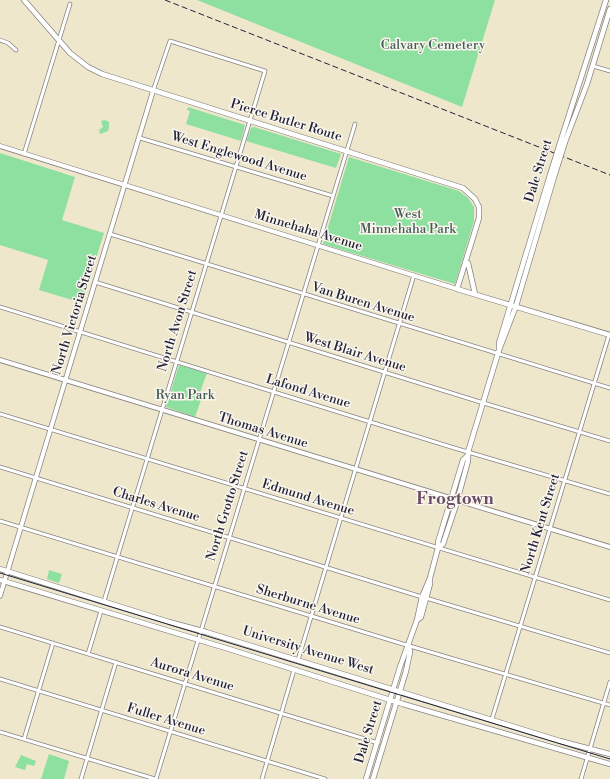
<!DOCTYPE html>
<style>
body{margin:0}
canvas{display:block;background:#eee7cb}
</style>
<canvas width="610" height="779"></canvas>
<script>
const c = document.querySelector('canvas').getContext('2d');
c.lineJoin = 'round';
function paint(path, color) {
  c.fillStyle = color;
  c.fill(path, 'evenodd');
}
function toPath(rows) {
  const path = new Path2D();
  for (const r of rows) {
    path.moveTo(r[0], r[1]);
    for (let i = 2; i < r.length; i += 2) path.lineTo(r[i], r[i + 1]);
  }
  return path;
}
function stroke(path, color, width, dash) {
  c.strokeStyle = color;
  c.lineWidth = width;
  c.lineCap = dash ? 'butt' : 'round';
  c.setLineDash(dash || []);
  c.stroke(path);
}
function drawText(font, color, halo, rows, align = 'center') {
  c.font = font + ' "Libre Bodoni",serif';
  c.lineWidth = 3;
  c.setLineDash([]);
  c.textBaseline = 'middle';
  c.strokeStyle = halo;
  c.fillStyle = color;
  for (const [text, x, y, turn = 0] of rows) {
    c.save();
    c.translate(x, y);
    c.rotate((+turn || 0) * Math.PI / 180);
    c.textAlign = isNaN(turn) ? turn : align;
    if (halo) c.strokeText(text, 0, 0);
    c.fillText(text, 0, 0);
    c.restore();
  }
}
paint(toPath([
 [197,0,495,0,462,107],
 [188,107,245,125,241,141,186,124,190,111,187,110],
 [105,120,109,122,109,127,108,131,100,134,99,130,103,127,101,121],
 [254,127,341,154,336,168,246,141,251,128],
 [0,153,75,177,62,220,104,233,82,303,39,290,48,260,0,245],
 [349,157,459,191,468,198,474,207,474,221,455,284,323,244],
 [179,365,207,373,199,395,202,397,195,417,166,407],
 [49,570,62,574,59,583,47,579],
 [49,754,69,761,64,779,41,779],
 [21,755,36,761,34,766,27,764,25,770,15,767]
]), '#8ee0a0');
const minor = toPath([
 [0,40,8,43,16,50],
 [593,66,610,71],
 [140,138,333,196],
 [24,154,70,4],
 [110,234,610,388],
 [95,282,477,401,610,441],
 [0,307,451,447,610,494],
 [0,414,610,600],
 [0,467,422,597],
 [0,521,403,644,610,705],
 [426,598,610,653],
 [104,601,265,71,170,41,153,91],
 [0,627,378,743],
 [88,654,101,611],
 [298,660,414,275],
 [0,679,325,779],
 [492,719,609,335],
 [0,732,155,779],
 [24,739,53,643],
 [81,779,116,662],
 [156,779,355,124],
 [262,779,294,670],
 [581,779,610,682]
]);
const tertiary = toPath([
 [0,146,457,289],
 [0,360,610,547],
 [0,596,153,91]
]);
const secondary = toPath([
 [24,0,70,53,88,67,102,74,463,188,475,199,479,207,479,218,457,289,610,335],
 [561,140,606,0],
 [565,142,587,84,610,9],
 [468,263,475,294],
 [499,350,499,343,550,175],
 [438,548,443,544,456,505,468,461,468,452,499,350,516,306,554,177],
 [0,569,169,622,206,632,560,741,610,754],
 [0,580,229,649,403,704,610,764],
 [417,620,421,617,430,584,430,578,438,548,438,542,463,460,467,456],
 [366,779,400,667,417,620,422,597,430,578],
 [373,779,406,671,410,652,409,646]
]);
stroke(minor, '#888483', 4.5);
stroke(tertiary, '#888483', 5.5);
stroke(secondary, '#888483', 6);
stroke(minor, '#fff', 3);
stroke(tertiary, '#fff', 4);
stroke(secondary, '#fff', 4.5);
stroke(toPath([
 [0,573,610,759]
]), '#22223b', 1);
stroke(toPath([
 [165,0,610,175]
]), '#22223b', 1, [6, 3]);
const secondaryBridge = toPath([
 [550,175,561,140],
 [554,177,565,142]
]);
stroke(secondaryBridge, '#888483', 6, []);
stroke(secondaryBridge, '#fff', 4.5);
drawText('13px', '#425b59', '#fbf7ec', [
 ["Calvary Cemetery",433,46],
 ["West",408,215],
 ["Minnehaha Park",408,230],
 ["Ryan Park",185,396]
]);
drawText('13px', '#22223b', '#fbf7ec', [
 ["Pierce Butler Route",286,121,17],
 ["West Englewood Avenue",239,157,17],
 ["Dale Street",539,171,-73],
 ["Minnehaha Avenue",308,231,17],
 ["Van Buren Avenue",363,303,17],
 ["North Victoria Street",75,315,-73],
 ["North Avon Street",178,321,-73],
 ["West Blair Avenue",355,353,17],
 ["Lafond Avenue",308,392,17],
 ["Thomas Avenue",263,431,17],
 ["Edmund Avenue",308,498,17],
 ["Charles Avenue",156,505,17],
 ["North Grotto Street",228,506,-73],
 ["North Kent Street",541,524,-73],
 ["Sherburne Avenue",308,605,17],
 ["University Avenue West",308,651,17],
 ["Aurora Avenue",192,675,17],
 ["Fuller Avenue",166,720,17],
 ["Dale Street",369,732,-73]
]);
drawText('bold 17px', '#694d67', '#fbf7ec', [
 ["Frogtown",455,500]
]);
</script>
